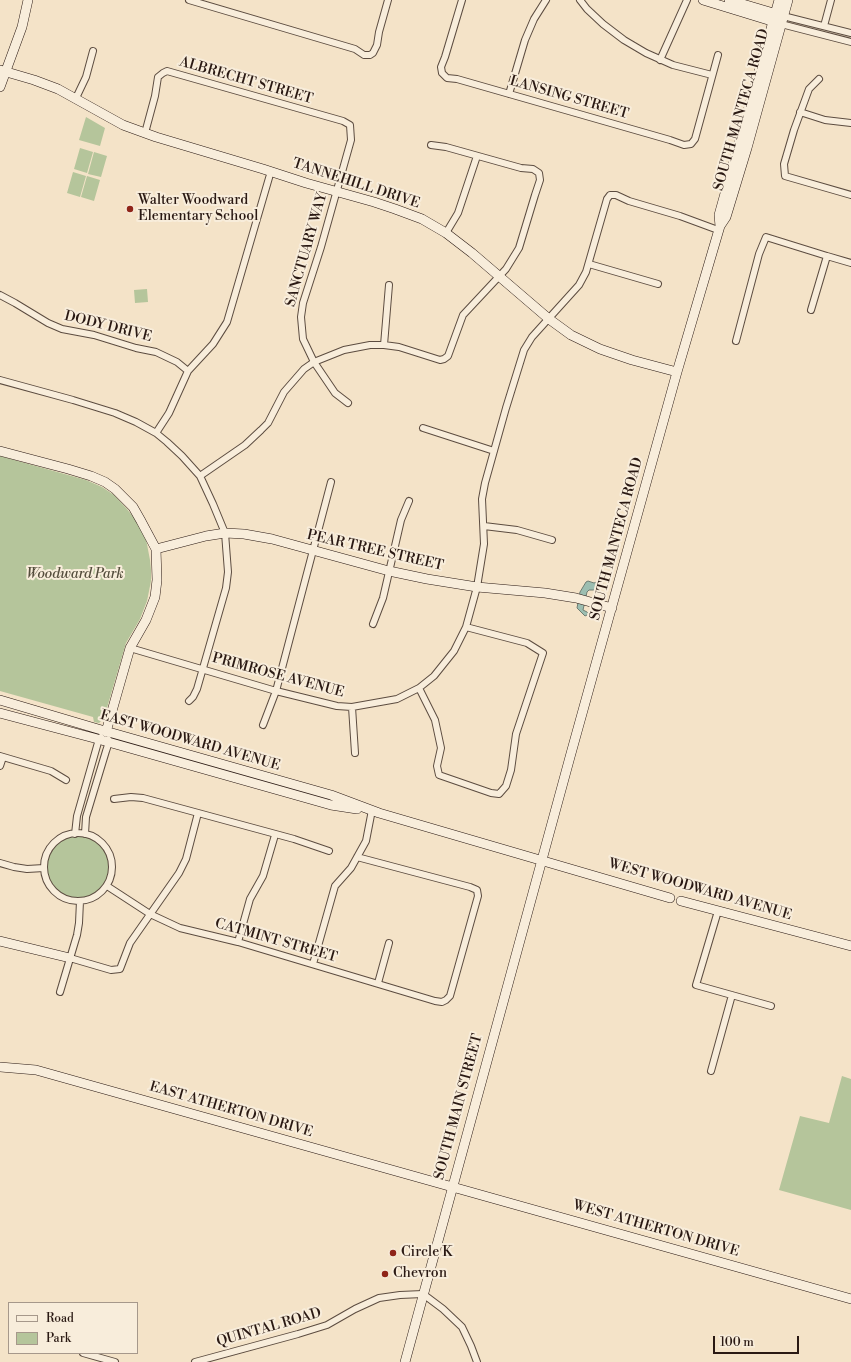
<!DOCTYPE html>
<style>
body{margin:0}
#map{position:relative;width:851px;height:1362px;overflow:hidden;background:#f4e3c8;font-family:"Libre Bodoni",serif}
canvas{display:block}
.legend{position:absolute;left:8px;top:1302px;width:130px;height:52px;box-sizing:border-box;background:#f8eddb;border:1px solid #a6988b;margin:0;padding:5px 7px;list-style:none;font-size:12px;color:#2a1913}
.legend li{display:flex;align-items:center;gap:8px;height:20px}
.legend b{width:20px;border:1px solid #a6988b}
.scale{position:absolute;left:713px;top:1336px;width:86px;height:18px;box-sizing:border-box;border:2px solid #2a1913;border-top:0;padding-left:5px;font-size:12px;line-height:14px;white-space:nowrap;color:#2a1913;-webkit-text-stroke:3px #f8eddb;paint-order:stroke}
</style>
<div id="map">
<canvas width="851" height="1362"></canvas>
<ul class="legend">
<li><b style="height:5px;background:#f8eddb"></b>Road</li>
<li><b style="height:11px;background:#b5c59b"></b>Park</li>
</ul>
<div class="scale">100 m</div>
</div>
<script>
const c = document.querySelector('canvas').getContext('2d');
c.lineJoin = 'round';
function paint(path, color) {
  c.fillStyle = color;
  c.fill(path, 'evenodd');
}
function toPath(rows) {
  const path = new Path2D();
  for (const r of rows) {
    if (r.length === 3) {
      path.moveTo(r[0] + r[2], r[1]);
      path.arc(r[0], r[1], r[2], 0, 2 * Math.PI);
      continue;
    }
    path.moveTo(r[0], r[1]);
    for (let i = 2; i < r.length; i += 2) path.lineTo(r[i], r[i + 1]);
  }
  return path;
}
function stroke(path, color, width, dash) {
  c.strokeStyle = color;
  c.lineWidth = width;
  c.lineCap = dash ? 'butt' : 'round';
  c.setLineDash(dash || []);
  c.stroke(path);
}
function drawText(font, color, halo, rows, align = 'center') {
  c.font = font + ' "Libre Bodoni",serif';
  c.lineWidth = 4;
  c.setLineDash([]);
  c.textBaseline = 'middle';
  c.strokeStyle = halo;
  c.fillStyle = color;
  for (const [text, x, y, turn = 0] of rows) {
    c.save();
    c.translate(x, y);
    c.rotate((+turn || 0) * Math.PI / 180);
    c.textAlign = isNaN(turn) ? turn : align;
    if (halo) c.strokeText(text, 0, 0);
    c.fillText(text, 0, 0);
    c.restore();
  }
}
paint(toPath([
 [86,117,105,128,100,146,79,140],
 [80,148,93,152,87,173,74,169],
 [94,152,107,156,101,177,88,174],
 [73,172,86,176,80,197,67,193],
 [87,176,100,180,94,201,81,197],
 [147,289,148,302,135,303,134,290],
 [0,456,86,480,102,487,114,495,127,509,135,519,146,539,150,560,151,570,151,581,147,601,140,619,126,643,104,718,99,723,94,722,93,717,0,691],
 [78,867,31],
 [842,1076,851,1079,851,1210,779,1190,800,1116,829,1123]
]), '#b5c59b');
const water = toPath([
 [602,580,603,585,600,590,589,590,587,592,583,610,587,612,589,614,585,616,577,608,580,592,586,582,588,581,594,583,602,580]
]);
paint(water, '#9cbeb1');
stroke(water, '#6e7c72', 1);
const street = toPath([
 [189,0,355,49,364,55,370,55,373,53,377,45,379,32,388,0],
 [462,0,445,57,441,67,442,73,447,78,457,79,670,140,684,145,691,144,695,139,718,55],
 [580,0,587,9,603,24,624,40,646,53,673,65,712,75],
 [783,16,851,33],
 [781,24,851,42],
 [824,26,831,0],
 [660,60,687,0],
 [819,79,809,89,794,130,784,164,785,176,851,195],
 [509,94,525,40,534,19,546,0],
 [76,98,86,77,93,51],
 [800,112,825,120,851,123],
 [145,133,155,96,158,77,163,73,167,71,343,121,350,125,351,140,321,247,303,303,301,317,303,339,314,362,335,393,348,403],
 [446,233,458,213,477,156],
 [589,264,658,284],
 [0,295,15,303,48,323,62,329,94,335,136,348,156,352,177,362,188,371],
 [811,310,827,256,851,263],
 [736,341,759,254,766,237,827,256],
 [384,345,389,285],
 [0,380,73,400,115,413,136,422,156,433,167,442,182,456,200,476,213,504,225,533,228,572,226,588,197,689,193,697,189,701],
 [423,428,494,451],
 [156,433,169,413,188,371,213,344,227,322,271,171],
 [200,476,245,445,261,430,268,423,284,392,304,369,314,362,344,350,370,345,384,345,399,347,440,360,444,359,448,356,463,315,506,269,519,248,535,195,540,180,539,173,533,169,521,168,446,147,431,145],
 [484,526,517,530,552,540],
 [373,624,383,598,401,520,409,501],
 [130,648,276,691,337,706,352,707,397,699,419,688,434,676,454,651,466,627,477,587,484,544,482,499,485,483,506,408,524,350,532,337,579,285,586,272,607,199,610,195,616,195,629,201,680,216,718,230],
 [419,688,435,720,441,748,437,766,439,775,491,793,499,794,506,786,511,770,516,734,543,653,527,643,466,627],
 [352,707,355,753],
 [263,725,276,691,331,482],
 [0,756,51,771,66,780],
 [0,766,3,757],
 [114,799,131,797,143,798,294,839,329,851],
 [78,867,34],
 [75,834,77,816,99,739,101,737],
 [85,834,86,817,106,751,109,742,108,739],
 [0,863,14,867,27,869,44,868],
 [107,886,150,914,180,928,238,942,435,1001,442,1002,446,1000,450,996,478,896,477,890,470,887,357,857],
 [718,911,696,985,771,1006],
 [238,942,250,899,263,876,275,835],
 [70,958,111,970,120,969,130,943,179,873,186,859,198,813],
 [313,964,335,886,351,868,366,841,372,810],
 [378,983,389,943],
 [60,992,77,935,79,923,80,901],
 [711,1071,732,995],
 [83,1353,115,1362],
 [195,1362,298,1334,327,1325,355,1309,379,1298,400,1295,423,1294,443,1309,462,1327,471,1346,477,1362]
]);
const secondary = toPath([
 [703,0,778,23],
 [729,0,780,15],
 [0,70,34,80,58,89,123,125,156,137,263,169,306,183,374,202,395,209,422,219,446,233,472,253,549,319,571,335,600,349,632,360,677,372],
 [0,87,22,27,28,0],
 [720,226,726,217,747,148,788,0],
 [0,451,68,469,91,476,105,482,115,489,133,507,141,521,156,549,157,580,155,597,146,620,130,648,106,732],
 [156,549,206,536,225,533,244,534,272,539,389,571,427,579,477,587,545,593,576,598,612,608],
 [0,700,98,729,331,795,379,813,670,898],
 [0,713,94,738,331,805,357,809],
 [681,901,851,946],
 [0,941,70,958],
 [0,1067,36,1070,851,1299],
 [405,1362,570,757,677,372,720,226,719,215,779,0]
]);
stroke(street, '#5c4c40', 8);
stroke(secondary, '#2a1913', 10);
stroke(street, '#f8eddb', 6);
stroke(secondary, '#f8eddb', 9);
for (const [x, y, r, color] of [
 [130,209,4,"#8f2418"],
 [393,1253,4,"#8f2418"],
 [385,1274,4,"#8f2418"]
]) {
  const dot = new Path2D();
  dot.arc(x, y, r, 0, 2 * Math.PI);
  c.fillStyle = color;
  c.fill(dot);
  stroke(dot, '#f8eddb', 1.5);
}
drawText('14px', '#2a1913', '#f8eddb', [
 ["ALBRECHT STREET",246,81,16],
 ["LANSING STREET",569,98,16],
 ["SOUTH MANTECA ROAD",742,110,-74],
 ["TANNEHILL DRIVE",356,184,18],
 ["SANCTUARY WAY",307,250,-74],
 ["DODY DRIVE",108,327,14],
 ["SOUTH MANTECA ROAD",617,539,-75],
 ["PEAR TREE STREET",375,551,13],
 ["PRIMROSE AVENUE",278,676,15],
 ["EAST WOODWARD AVENUE",190,741,16],
 ["WEST WOODWARD AVENUE",700,890,16],
 ["CATMINT STREET",276,941,16],
 ["SOUTH MAIN STREET",459,1107,-75],
 ["EAST ATHERTON DRIVE",231,1110,16],
 ["WEST ATHERTON DRIVE",656,1229,16],
 ["QUINTAL ROAD",269,1328,-16]
]);
drawText('14px', '#2a1913', '#f8eddb', [
 ["Walter Woodward",138,201],
 ["Elementary School",138,217],
 ["Circle K",401,1253],
 ["Chevron",393,1274]
], 'left');
drawText('italic 14px', '#544d3c', '#f8eddb', [
 ["Woodward Park",75,575]
]);
</script>
